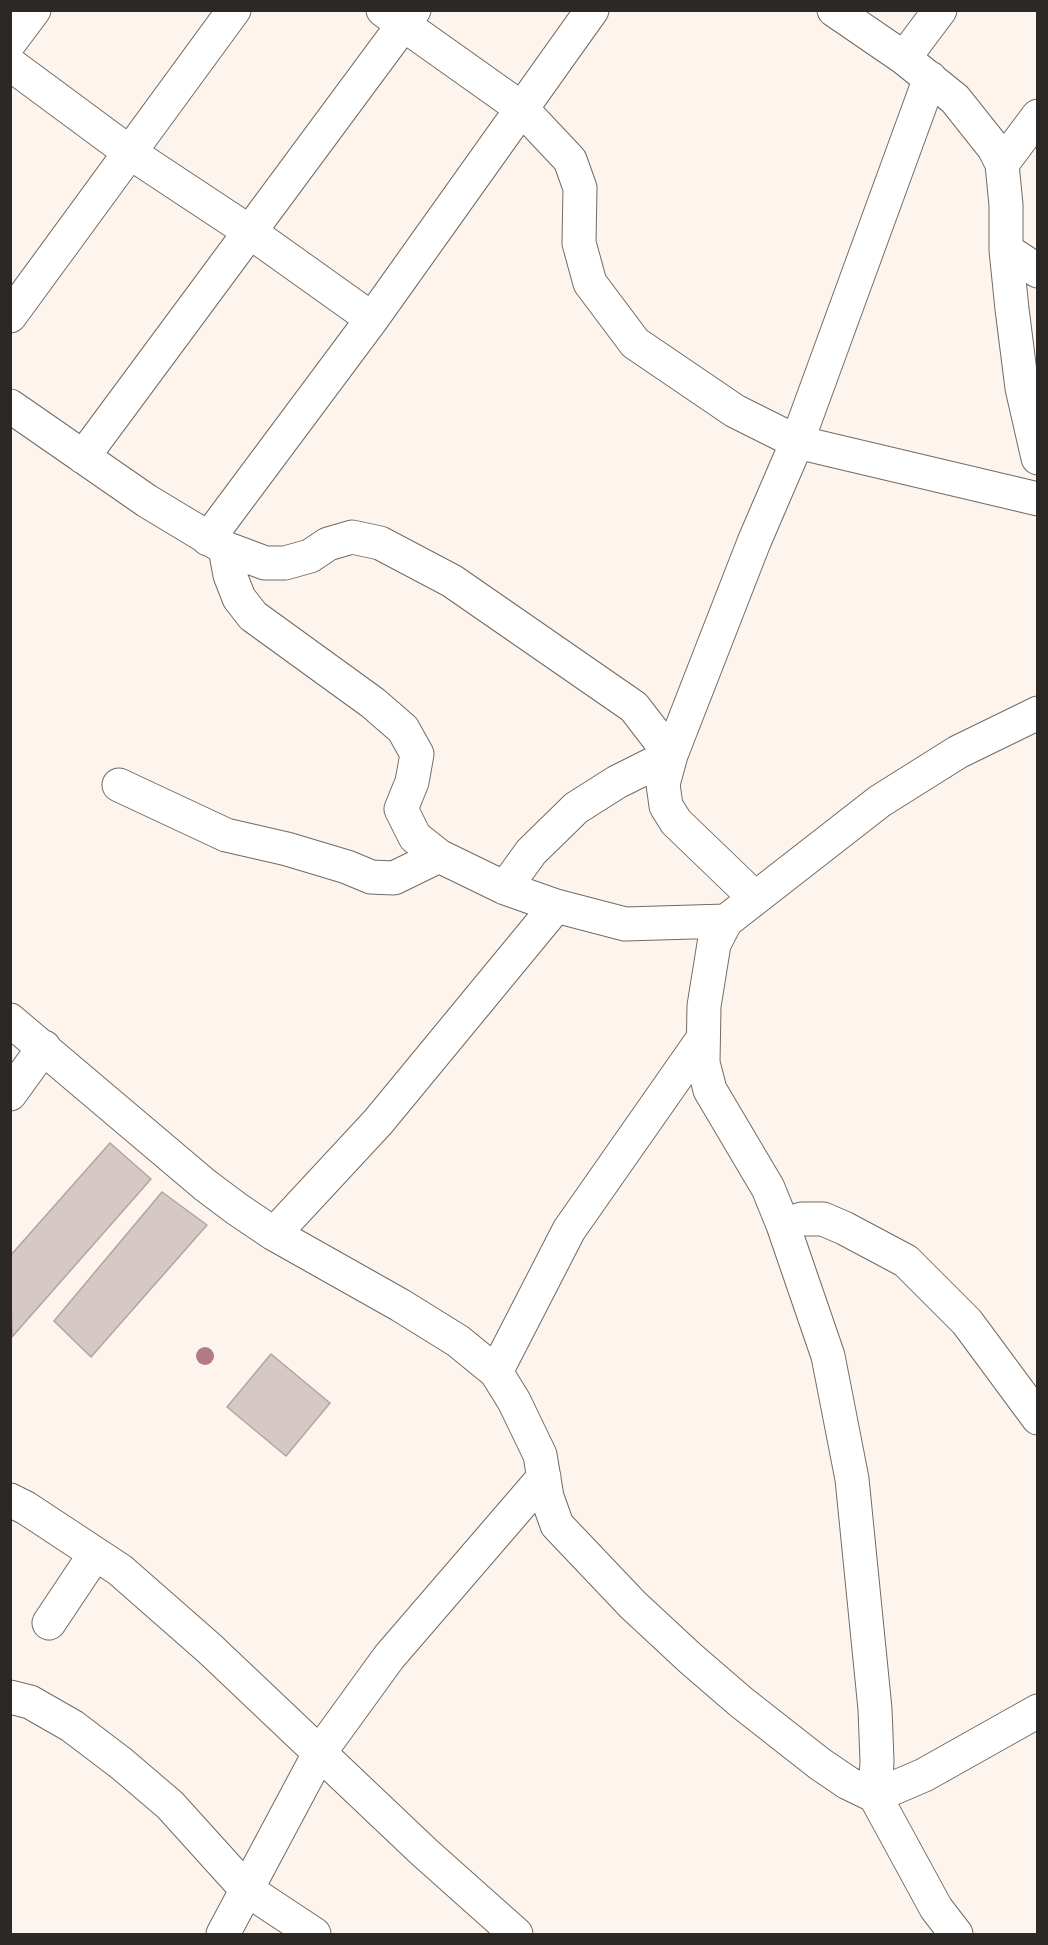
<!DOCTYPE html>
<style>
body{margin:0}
#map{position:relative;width:1048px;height:1945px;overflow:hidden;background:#fdf4ee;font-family:"Libre Baskerville",serif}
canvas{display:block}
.frame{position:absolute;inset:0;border:12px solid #2c2825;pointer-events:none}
</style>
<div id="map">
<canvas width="1048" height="1945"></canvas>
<div class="frame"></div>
</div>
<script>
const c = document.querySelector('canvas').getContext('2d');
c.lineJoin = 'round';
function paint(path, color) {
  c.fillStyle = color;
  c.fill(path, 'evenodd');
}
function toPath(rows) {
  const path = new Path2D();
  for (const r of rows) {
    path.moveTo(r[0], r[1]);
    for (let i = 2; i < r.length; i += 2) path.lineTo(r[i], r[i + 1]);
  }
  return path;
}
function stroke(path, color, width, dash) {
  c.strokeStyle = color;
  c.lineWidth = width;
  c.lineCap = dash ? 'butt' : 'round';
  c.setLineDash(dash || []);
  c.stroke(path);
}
const building = toPath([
 [110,1143,151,1179,12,1337,10,1256,110,1143],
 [162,1192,207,1225,91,1357,54,1321,162,1192],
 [271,1354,330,1403,286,1456,227,1407,271,1354]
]);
paint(building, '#d6c8c5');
stroke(building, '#b1a4a1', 1.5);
const minor = toPath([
 [383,10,521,108,570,160,580,188,579,243,590,283,635,343,735,411,797,442,1038,499],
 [834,10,904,58,955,99,994,148,1002,164,1006,205,1006,250,1012,309,1022,388,1038,458],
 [10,42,34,10],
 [904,58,940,10],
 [10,64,129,152,250,232,372,319],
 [1002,164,1038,116],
 [1006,250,1038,271],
 [10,316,234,10],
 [10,406,147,501,225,548,265,563,285,563,310,556,328,544,352,537,380,543,452,581,634,707,671,755,617,782,576,808,531,852,505,888],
 [83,457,414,10],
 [208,539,372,319,592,10],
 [225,548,230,575,239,598,253,616,373,703,403,729,417,754,412,782,401,809,415,837,439,856,505,888,556,906,625,924,726,921],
 [119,785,226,835,287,849,347,867,371,877,394,878,439,856],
 [754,897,676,822,666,806,663,784,671,755,754,542,797,442,930,78],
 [10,1020,205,1185,237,1209,274,1234,400,1305,458,1341,496,1372,514,1401,540,1455,547,1497,557,1525,633,1605,690,1658,741,1702,820,1764,848,1783,875,1796,924,1775,1038,1711],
 [10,1094,44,1047],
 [783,1225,802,1219,823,1219,844,1228,906,1261,967,1322,1038,1418],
 [274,1234,378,1122,556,906],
 [496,1372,569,1230,702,1040],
 [10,1500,26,1508,120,1570,210,1649,424,1852,516,1934],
 [49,1623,95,1554],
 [10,1697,30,1702,72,1726,122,1764,170,1805,246,1889,314,1934],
 [223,1934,320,1752,389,1657,544,1477],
 [956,1934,936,1908,875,1796,877,1761,875,1709,852,1479,828,1356,783,1225,768,1188,710,1090,703,1063,704,1006,714,944,726,921,880,801,958,752,1038,713]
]);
stroke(minor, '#736a63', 35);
stroke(minor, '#fff', 33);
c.fillStyle = '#b27988';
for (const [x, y] of [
 [205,1356]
]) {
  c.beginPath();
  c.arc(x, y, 9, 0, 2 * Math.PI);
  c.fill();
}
</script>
